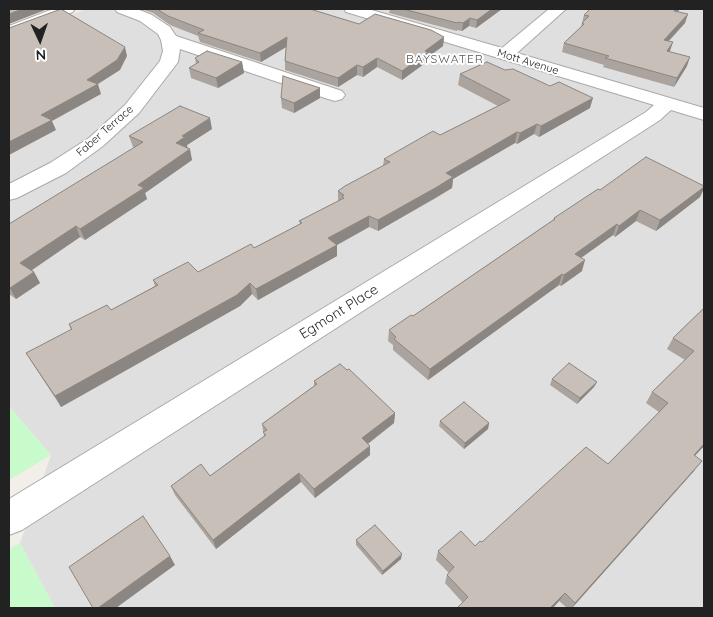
<!DOCTYPE html>
<style>
body{margin:0}
#map{position:relative;width:713px;height:617px;overflow:hidden;background:#f2efe9;font-family:Quicksand,sans-serif}
canvas{display:block}
.frame{position:absolute;inset:0;border:10px solid #222;pointer-events:none}
.north{position:absolute;left:15px;top:15px;width:50px;height:50px;-webkit-text-stroke:4px #fff;paint-order:stroke;rotate:177deg;font-size:14px;font-weight:700;line-height:20px;text-align:center;color:#222}
.north::after{content:'';display:block;margin:auto;width:18px;height:22px;background:#222;clip-path:polygon(50% 0,100% 100%,50% 72%,0 100%)}
</style>
<div id="map">
<canvas width="713" height="617"></canvas>
<div class="frame"></div>
<div class="north">N</div>
</div>
<script>
const c = document.querySelector('canvas').getContext('2d');
c.lineJoin = 'round';
function paint(path, color) {
  c.fillStyle = color;
  c.fill(path, 'evenodd');
}
function toPath(rows) {
  const path = new Path2D();
  for (const r of rows) {
    path.moveTo(r[0], r[1]);
    for (let i = 2; i < r.length; i += 2) path.lineTo(r[i], r[i + 1]);
  }
  return path;
}
function stroke(path, color, width, dash) {
  c.strokeStyle = color;
  c.lineWidth = width;
  c.lineCap = dash ? 'butt' : 'round';
  c.setLineDash(dash || []);
  c.stroke(path);
}
function drawText(font, color, halo, rows, align = 'center') {
  c.font = font + ' Quicksand,sans-serif';
  c.lineWidth = 4;
  c.setLineDash([]);
  c.textBaseline = 'middle';
  c.strokeStyle = halo;
  c.fillStyle = color;
  for (const [text, x, y, turn = 0] of rows) {
    c.save();
    c.translate(x, y);
    c.rotate((+turn || 0) * Math.PI / 180);
    c.textAlign = isNaN(turn) ? turn : align;
    if (halo) c.strokeText(text, 0, 0);
    c.fillText(text, 0, 0);
    c.restore();
  }
}
paint(toPath([
 [86,9,704,9,704,608,55,608,20,543,51,455,9,406,9,40]
]), '#e0dfdf');
paint(toPath([
 [9,406,51,455,9,480],
 [20,543,55,608,9,608,9,549]
]), '#c8facc');
const minor = toPath([
 [53,9,75,9,73,12,9,37,9,26,53,9],
 [115,9,137,9,152,15,170,27,176,36,342,91,345,95,342,99,335,101,328,99,180,49,178,62,139,113,103,146,66,173,17,198,9,200,9,184,50,163,89,138,125,105,160,61,163,51,161,40,158,34,140,21,117,12,115,9],
 [344,9,368,9,502,48,549,9,566,9,517,53,704,108,704,120,671,110,660,120,22,530,9,535,9,499,646,112,654,105,346,12,344,9]
]);
stroke(minor, '#a9a9a9', 2);
paint(minor, '#fff');
paint(toPath([
 [141,9,310,9,359,24,444,37,443,46,428,57,428,61,402,80,377,67,363,77,357,75,338,87,285,70,285,61,286,47,261,62,200,42,198,36,170,25,153,13],
 [390,9,502,9,476,28,469,26,462,31,457,30,457,31,389,13],
 [680,9,678,12,685,23,669,41,669,52,687,66,674,87,603,67,604,65,562,52,564,43,581,27,584,15],
 [195,58,242,62,244,73,218,88,191,78,189,68,196,64],
 [505,70,590,108,539,137,534,134,517,144,515,143,453,179,452,188,436,198,378,231,369,227,337,245,337,256,258,300,252,294,240,306,61,407,33,364,26,353,71,330,69,324,111,310,155,286,153,280,198,272,254,248,300,224,299,221,338,201,338,191,383,166,384,159,440,135,498,106,458,85,460,74],
 [320,88,320,98,294,113,282,108,281,98],
 [212,129,187,145,192,160,145,193,147,199,85,240,80,237,32,270,34,272,40,283,16,299,9,294,9,224,135,148,133,147,129,136],
 [600,190,700,197,656,231,636,221,615,237,613,235,581,258,582,271,561,286,559,285,428,380,393,350,393,345,388,341,389,330,413,316,553,220,554,218],
 [704,308,704,446,695,456,694,471,572,608,567,608,559,601,553,608,457,608,463,603,445,583,447,575,449,573,436,560,438,551,475,546,608,464,659,412,646,403,652,392,685,360,667,349,673,338],
 [552,379,597,382,594,387,577,404,550,385],
 [314,381,395,413,394,423,368,444,370,455,315,498,301,482,216,549,175,495,171,486,210,476,264,436,262,424,314,386],
 [440,421,489,423,488,429,464,449,439,426],
 [356,540,401,559,382,575,356,545]
]), '#aba49e');
paint(toPath([
 [22,9,48,9,9,24,9,14],
 [492,9,502,9,476,28,477,20],
 [675,9,680,9,670,20,674,11],
 [688,14,685,23,661,49,664,40],
 [470,18,469,26,462,31,463,23],
 [287,37,288,46,261,62,260,53],
 [444,37,443,46,428,57,428,61,402,80,402,71,425,51],
 [673,42,670,51,664,61,667,51],
 [125,47,127,56,120,70,98,84,101,94,52,121,56,130,9,155,9,142,41,115,87,80],
 [690,57,687,66,674,87,677,78],
 [377,58,377,67,363,77,363,67],
 [242,62,244,73,218,88,216,78],
 [357,65,357,75,338,87,338,78],
 [320,88,320,98,294,113,294,103],
 [593,98,590,108,539,137,541,126],
 [210,118,212,129,187,145,187,148,176,143,182,136],
 [537,124,534,134,517,144,520,133],
 [517,132,515,143,453,179,452,188,378,231,378,220,446,173],
 [190,149,192,160,145,193,147,199,85,240,80,229,138,185],
 [704,187,704,189,700,197,656,231,660,220],
 [640,210,636,221,615,237,619,226],
 [369,216,369,227,335,246,337,245,337,256,258,300,256,289,328,238],
 [617,224,613,235,571,265,575,254],
 [76,226,80,237,26,274,20,263],
 [585,260,582,271,561,286,564,275],
 [34,272,40,283,16,299,10,288],
 [562,274,559,285,428,380,430,369],
 [250,283,252,294,240,306,61,407,55,396],
 [597,382,594,387,577,404,580,398],
 [395,413,394,423,362,448,362,438],
 [489,423,488,429,464,449,465,443],
 [704,444,704,446,686,465,694,455],
 [370,446,370,455,315,498,314,489],
 [702,461,694,471,572,608,575,603],
 [299,473,301,482,216,549,213,540],
 [402,554,401,559,382,575,383,571],
 [170,556,175,565,116,608,98,608],
 [565,593,559,601,553,608,550,608]
]), '#8b8681');
const building = toPath([
 [9,9,22,9,9,14,9,9],
 [61,9,125,47,117,60,87,80,98,84,41,115,52,120,9,142,9,28,61,9],
 [157,9,310,9,359,24,375,14,431,30,444,37,425,51,428,52,402,71,377,58,363,67,357,65,338,78,285,61,287,37,260,53,198,33,204,30,168,16,157,9],
 [403,9,492,9,477,20,470,18,463,23,458,22,457,23,403,9],
 [590,9,675,9,674,11,688,14,664,40,673,42,667,51,690,57,677,78,605,58,609,56,564,43,584,24,582,23,589,16,584,15,590,9],
 [207,51,242,62,216,78,189,68,199,62,195,58,207,51],
 [487,62,505,70,513,69,550,86,559,82,593,98,541,126,537,124,520,133,517,132,446,173,453,177,437,187,378,220,369,216,328,238,337,245,256,289,250,283,237,295,55,396,26,353,72,329,69,324,107,305,111,310,158,285,153,280,188,262,198,272,251,244,254,248,302,223,299,221,344,198,342,196,344,195,338,191,345,186,390,162,384,159,433,131,440,135,510,100,460,74,487,62],
 [283,76,320,88,294,103,281,98,283,76],
 [180,106,210,118,182,136,185,137,176,143,190,149,138,185,144,188,80,229,76,226,20,263,34,272,10,288,9,287,9,224,143,142,129,136,180,106],
 [646,157,704,186,704,187,660,220,640,210,619,226,617,224,575,254,585,260,564,275,562,274,430,369,394,339,396,337,389,330,411,315,413,316,549,223,555,219,554,218,598,189,600,190,646,157],
 [704,308,704,444,694,455,702,461,575,603,565,593,550,608,457,608,468,597,447,575,454,567,438,551,461,531,475,546,480,541,482,542,586,447,608,464,668,403,652,392,694,351,673,338,704,308],
 [569,363,597,382,580,398,552,379,569,363],
 [340,364,347,370,349,369,395,413,362,438,370,446,314,489,299,473,213,540,171,486,201,464,210,476,266,435,263,432,267,430,262,424,317,384,314,381,340,364],
 [464,402,489,423,465,443,440,421,464,402],
 [143,516,170,556,98,608,93,608,69,567,143,516],
 [375,525,402,554,383,571,356,540,375,525]
]);
paint(building, '#c7bfb8');
stroke(building, '#8b8681', 1);
drawText('11px', '#222', '#fff', [
 ["Mott Avenue",528,62,17],
 ["Faber Terrace",105,131,-41]
]);
c.letterSpacing = '1px';
drawText('12px', '#555', '#fff', [
 ["BAYSWATER",445,59]
]);
c.letterSpacing = '0px';
drawText('14px', '#222', '#fff', [
 ["Egmont Place",339,312,-32]
]);
</script>
